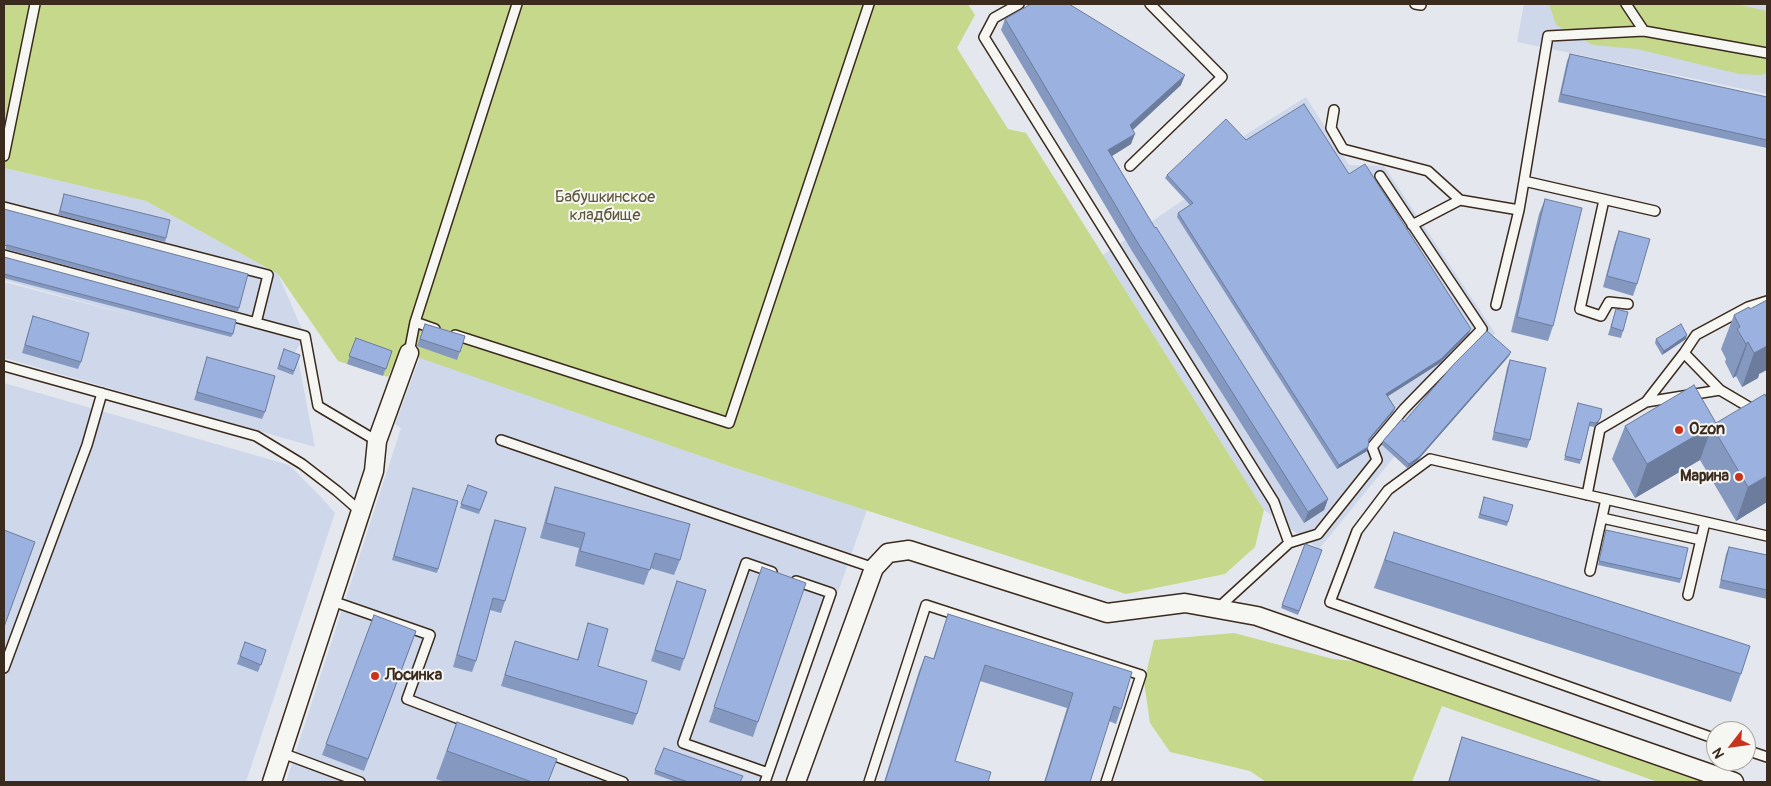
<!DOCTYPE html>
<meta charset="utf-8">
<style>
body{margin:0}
#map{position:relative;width:1771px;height:786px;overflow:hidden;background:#e4e8ee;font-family:Pangolin,sans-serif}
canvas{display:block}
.frame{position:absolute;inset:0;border:5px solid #3b2a1e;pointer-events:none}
.north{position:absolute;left:1706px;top:721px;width:50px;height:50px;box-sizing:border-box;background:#f6f6f2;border:1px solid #aba49d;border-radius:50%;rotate:240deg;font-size:14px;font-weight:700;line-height:20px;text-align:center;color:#3b2a1e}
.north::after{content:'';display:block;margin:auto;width:18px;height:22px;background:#c8321e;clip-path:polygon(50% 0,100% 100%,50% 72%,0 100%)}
</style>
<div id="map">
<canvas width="1771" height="786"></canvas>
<div class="frame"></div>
<div class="north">N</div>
</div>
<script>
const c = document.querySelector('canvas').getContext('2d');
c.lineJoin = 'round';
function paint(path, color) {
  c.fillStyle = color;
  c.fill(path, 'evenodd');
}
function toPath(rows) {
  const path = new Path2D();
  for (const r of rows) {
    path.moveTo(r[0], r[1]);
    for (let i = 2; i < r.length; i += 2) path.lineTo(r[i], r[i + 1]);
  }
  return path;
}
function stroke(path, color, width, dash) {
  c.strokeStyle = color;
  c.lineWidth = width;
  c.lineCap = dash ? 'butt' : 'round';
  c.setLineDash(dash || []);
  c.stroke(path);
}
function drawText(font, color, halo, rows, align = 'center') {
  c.font = font + ' Pangolin,sans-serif';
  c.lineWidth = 4;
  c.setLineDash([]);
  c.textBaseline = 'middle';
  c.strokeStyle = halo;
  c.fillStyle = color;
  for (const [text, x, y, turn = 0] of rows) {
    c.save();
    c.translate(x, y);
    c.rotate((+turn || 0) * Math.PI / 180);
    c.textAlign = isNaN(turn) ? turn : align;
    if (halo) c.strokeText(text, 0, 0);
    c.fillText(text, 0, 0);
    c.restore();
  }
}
paint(toPath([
 [1524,4,1767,4,1767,94,1517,42],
 [1306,97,1349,165,1384,166,1495,333,1319,549,1264,510,1103,255,1202,187,1245,135],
 [4,168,146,201,278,274,305,336,294,354,298,359,315,447,4,358,4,282,145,319,4,280],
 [420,357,732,467,867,510,771,782,286,782,401,428,395,424],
 [4,383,289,465,321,497,335,513,246,782,4,782]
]), '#ced8ea');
paint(toPath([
 [4,4,968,4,975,15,957,48,1008,129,1026,133,1264,510,1255,547,1225,574,1126,594,732,467,400,351,388,377,338,361,278,274,146,201,4,168],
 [1549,4,1736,4,1767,11,1767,73,1761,75,1739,74,1637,49,1593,45,1556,25],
 [1234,633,1333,659,1383,664,1723,782,1658,782,1442,706,1412,782,1266,782,1250,771,1170,752,1150,723,1144,682,1154,640]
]), '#c6d88c');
const lane = toPath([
 [1019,4,994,18,984,37,1274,502,1289,543],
 [1415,4,1421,5],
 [1626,4,1644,31],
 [1334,110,1331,128,1343,149,1428,171,1460,200,1519,210,1524,181],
 [4,156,35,4],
 [1130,166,1222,77,1150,4],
 [1604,200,1580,309,1601,316,1609,302,1628,304],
 [4,207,268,275,256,323],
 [1655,211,1524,181,1548,36,1644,31,1767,53],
 [1412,225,1460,200],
 [4,255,305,336,318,406,377,441],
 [1496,305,1519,210],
 [415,322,435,329],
 [455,335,729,423,869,4],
 [409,353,415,322,517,4],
 [1684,353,1720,390],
 [4,366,256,436,302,464,337,491,361,512],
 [1646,402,1720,390,1759,413,1767,426],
 [501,440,874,568],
 [1587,495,1600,429,1646,402,1684,353,1696,335,1748,307,1767,301],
 [1602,518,1701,540],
 [1590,571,1606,499],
 [1688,595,1705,522],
 [332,601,430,635,407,699,623,782],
 [1217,609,1289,543,1318,534,1377,460,1372,447,1404,409,1482,329,1380,176],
 [4,668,87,445,102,393],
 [1716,739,1330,602,1357,531,1388,490,1430,459,1767,536],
 [1746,750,1767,757],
 [282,753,360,782],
 [768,773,683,743,746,563,772,572],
 [765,782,831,593,796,581],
 [869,782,926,605,1141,675,1106,782]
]);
const street = toPath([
 [272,782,374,471,377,441,409,353],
 [796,782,874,568,888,553,909,550,1107,613,1185,603,1257,616,1734,782]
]);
stroke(lane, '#3b2a1e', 12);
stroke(street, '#3b2a1e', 21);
stroke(lane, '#f6f6f2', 9);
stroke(street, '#f6f6f2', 18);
paint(toPath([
 [1005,19,1181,85,1133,130,1131,144,1112,156,1155,228,1328,499,1324,510,1304,523,1132,251,1001,30],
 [1570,54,1767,97,1767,148,1558,102,1567,61],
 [1246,140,1349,174,1469,333,1440,363,1388,396,1395,408,1393,412,1368,441,1368,447,1367,451,1337,469,1177,217,1178,213,1190,205,1165,178,1167,175],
 [64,194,166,238,165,242,58,215],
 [1545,199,1553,326,1548,341,1511,332,1539,214],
 [4,209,239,308,238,312,6,249],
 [1619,231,1637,284,1633,296,1603,287,1615,242],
 [4,257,233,334,231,337,4,278],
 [1749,307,1759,374,1758,378,1742,387,1736,376,1733,378,1725,362,1726,359,1721,349,1734,315],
 [1616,309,1623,331,1621,338,1608,335],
 [33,316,81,362,78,369,22,353],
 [425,324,465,336,457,360,417,346],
 [356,338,392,351,383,376,347,364],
 [1656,339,1686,339,1662,355,1655,343],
 [284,349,300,355,293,375,277,369],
 [1509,356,1417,461,1407,468,1382,445,1383,441,1404,422],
 [207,357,265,412,262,419,194,400],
 [1510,360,1530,440,1527,448,1492,440,1507,368],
 [1578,403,1598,423,1594,427,1589,426,1580,464,1564,460],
 [1716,423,1767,502,1736,521,1700,460,1635,498,1612,459,1625,426],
 [468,485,487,492,479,514,460,508],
 [555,487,680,560,674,575,650,568,644,585,575,566,579,548,540,538,550,502],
 [412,492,438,569,437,573,392,560],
 [1484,497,1508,522,1507,526,1478,518],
 [495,520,505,601,501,613,490,610,476,661,472,672,453,667,491,531],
 [1606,530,1681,579,1680,583,1598,565],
 [1394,532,1741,674,1731,702,1374,588],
 [1305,544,1322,550,1298,615,1281,608],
 [1729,547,1767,555,1767,599,1719,588,1726,554],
 [677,581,684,659,680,671,651,661],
 [757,582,758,722,753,737,709,722],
 [948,614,1121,709,1116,724,1109,721,1090,782,1044,782,1067,708,980,681,955,761,988,782,884,782,919,671,925,656,933,659],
 [374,615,416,631,364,771,322,755],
 [588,623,598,666,637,714,633,725,501,686,515,641,577,660],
 [245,642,266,650,258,672,237,664],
 [457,722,548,782,445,782,436,779],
 [1462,737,1603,782,1448,782,1457,752],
 [664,748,740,782,676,782,654,774]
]), '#8598c0');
paint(toPath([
 [1185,75,1181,85,1126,136,1130,125],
 [1135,134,1131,144,1104,161,1108,150],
 [1471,329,1469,333,1440,363,1385,398,1386,394],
 [1687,335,1686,339,1662,355,1664,351],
 [1748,342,1736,376,1733,378,1746,344],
 [1767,346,1767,370,1759,374,1758,378,1742,387,1754,353],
 [1511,352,1509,356,1417,461,1407,468,1409,464],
 [1395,408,1393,412,1367,443,1369,439],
 [1600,419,1598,423,1594,427,1596,423],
 [1712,426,1700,460,1635,498,1647,464],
 [1368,447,1367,451,1337,469,1339,465],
 [1767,476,1767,502,1736,521,1748,487],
 [1328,499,1324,510,1304,523,1308,512]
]), '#6c7c9c');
const building = toPath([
 [1031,4,1069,4,1185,75,1130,125,1135,134,1108,150,1155,228,1156,227,1328,499,1308,512,1136,240,1005,19,1031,4],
 [1570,54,1767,97,1767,140,1561,94,1570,54],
 [1304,104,1349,174,1365,164,1471,329,1441,359,1386,394,1395,408,1369,439,1368,447,1339,465,1178,213,1193,203,1167,175,1226,119,1246,140,1304,104],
 [64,194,170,220,166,238,60,211,64,194],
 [1545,199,1582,208,1553,326,1517,317,1545,199],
 [4,209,248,274,239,308,7,245,4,246,4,209],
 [1619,231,1650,239,1637,284,1607,276,1619,231],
 [4,257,236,320,233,334,4,274,4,257],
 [1767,300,1767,346,1754,353,1748,342,1746,344,1737,329,1740,327,1734,315,1749,307,1750,309,1767,300],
 [1616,309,1628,312,1623,331,1611,327,1616,309],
 [33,316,89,333,81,362,25,345,33,316],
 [425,324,465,336,460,352,420,339,425,324],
 [1681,324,1687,335,1664,351,1656,339,1681,324],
 [1487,331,1511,352,1419,457,1409,464,1383,441,1402,419,1404,422,1454,364,1487,331],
 [356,338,392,351,386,369,349,356,356,338],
 [284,349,300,355,294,371,279,365,284,349],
 [207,357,275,376,265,412,197,392,207,357],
 [1510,360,1546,368,1530,440,1494,432,1510,360],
 [1694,385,1716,423,1765,394,1767,399,1767,476,1748,487,1712,426,1647,464,1625,426,1694,385],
 [1578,403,1602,409,1600,419,1596,423,1590,422,1581,460,1565,456,1578,403],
 [468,485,487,492,480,510,461,504,468,485],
 [555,487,690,524,680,560,655,553,650,570,580,551,585,533,546,523,555,487],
 [413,488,458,501,438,569,394,556,413,488],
 [1484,497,1513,505,1508,522,1480,514,1484,497],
 [495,520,526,528,505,601,493,598,476,661,457,655,495,520],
 [4,530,35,542,4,627,4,530],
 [1606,530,1688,548,1681,579,1599,561,1606,530],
 [1394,532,1750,646,1741,674,1385,560,1394,532],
 [1305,544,1322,550,1299,611,1282,605,1305,544],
 [1729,547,1767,555,1767,590,1721,580,1729,547],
 [762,567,806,583,758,722,714,707,762,567],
 [677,581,706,590,684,659,655,650,677,581],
 [948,614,1132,672,1121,709,1114,706,1090,782,1045,782,1073,693,985,665,955,761,991,772,988,782,885,782,925,656,934,659,948,614],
 [374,615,416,631,368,759,326,744,374,615],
 [588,623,608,629,598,666,647,681,637,714,505,675,515,641,578,660,588,623],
 [245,642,266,650,261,665,240,656,245,642],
 [457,722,557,759,548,782,532,782,447,751,457,722],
 [1462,737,1603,782,1449,782,1462,737],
 [664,748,743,776,740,782,688,782,655,770,664,748]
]);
paint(building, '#9bb1df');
stroke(building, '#6c7c9c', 1);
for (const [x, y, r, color] of [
 [1679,430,5,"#c8321e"],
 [1739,477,5,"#c8321e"],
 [375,676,5,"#c8321e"]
]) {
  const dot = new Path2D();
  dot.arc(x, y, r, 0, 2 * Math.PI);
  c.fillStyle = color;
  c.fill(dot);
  stroke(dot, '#f6f6f2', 2);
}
drawText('16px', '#5e563a', '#f6f6f2', [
 ["Бабушкинское",605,198],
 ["кладбище",605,216]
]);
drawText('bold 16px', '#3b2a1e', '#f6f6f2', [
 ["Ozon",1689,430],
 ["Марина",1729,477,"right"],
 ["Лосинка",385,676]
], 'left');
</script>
